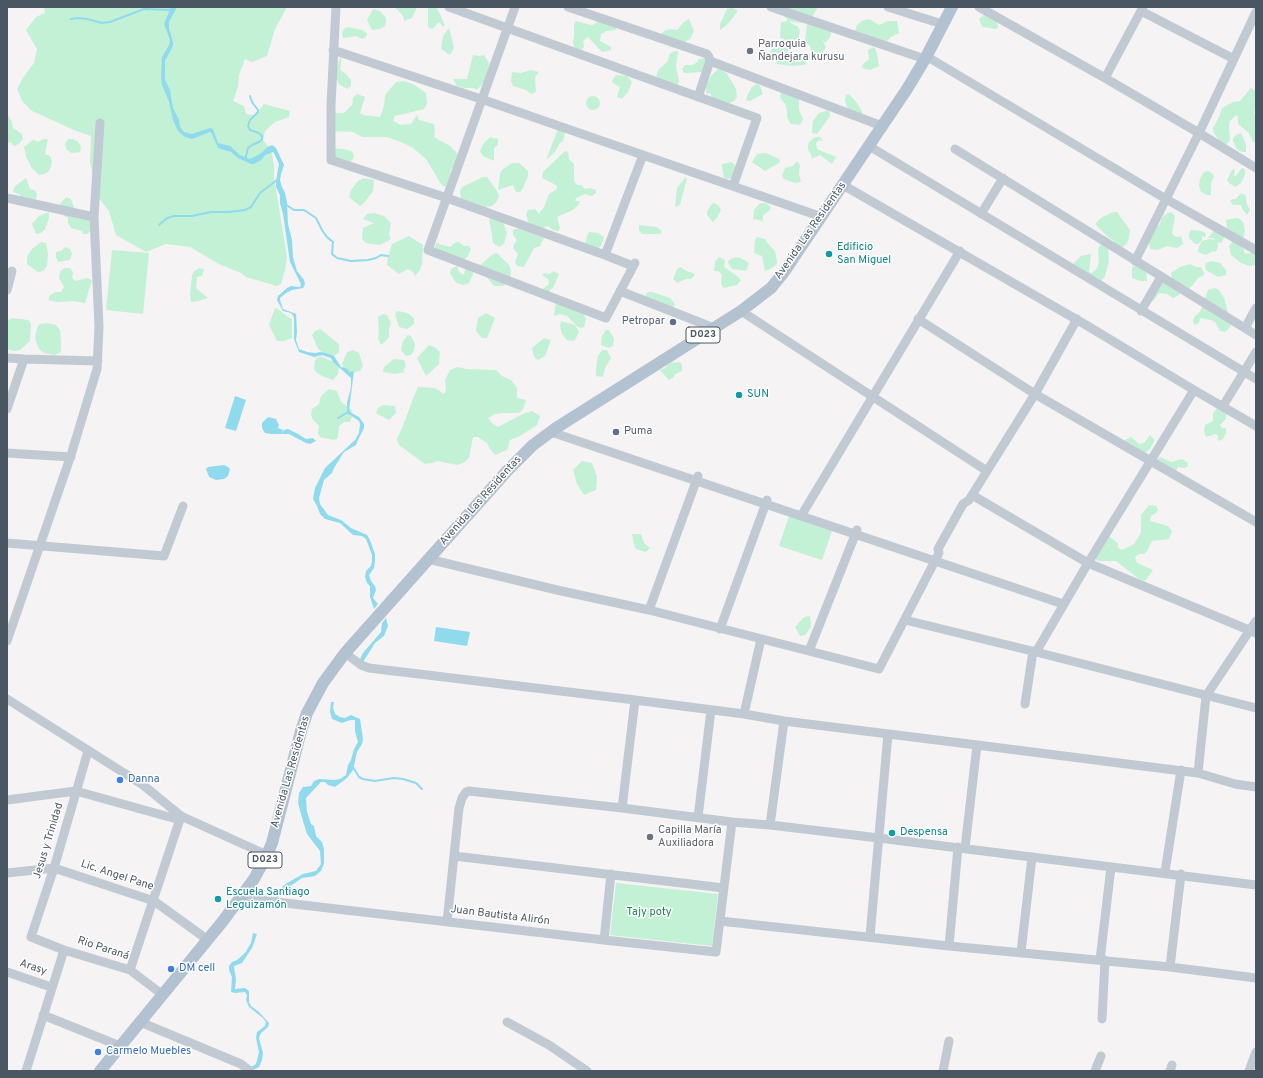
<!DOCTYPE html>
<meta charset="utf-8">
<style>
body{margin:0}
#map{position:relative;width:1263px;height:1078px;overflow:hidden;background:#f5f3f3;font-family:Overpass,sans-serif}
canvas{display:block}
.frame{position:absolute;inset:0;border:8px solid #4a5661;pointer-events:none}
</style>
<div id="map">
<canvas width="1263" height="1078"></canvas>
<div class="frame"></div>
</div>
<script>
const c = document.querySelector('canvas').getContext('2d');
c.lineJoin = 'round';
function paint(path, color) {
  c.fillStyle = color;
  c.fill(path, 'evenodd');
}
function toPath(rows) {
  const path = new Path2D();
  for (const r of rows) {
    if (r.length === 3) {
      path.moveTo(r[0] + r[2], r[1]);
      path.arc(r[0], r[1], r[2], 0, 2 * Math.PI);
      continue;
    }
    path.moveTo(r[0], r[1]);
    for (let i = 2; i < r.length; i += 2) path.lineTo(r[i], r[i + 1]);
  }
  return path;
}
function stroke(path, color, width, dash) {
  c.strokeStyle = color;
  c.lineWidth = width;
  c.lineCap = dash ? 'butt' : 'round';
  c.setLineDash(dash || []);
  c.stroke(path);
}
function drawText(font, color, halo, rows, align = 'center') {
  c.font = font + ' Overpass,sans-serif';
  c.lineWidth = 3;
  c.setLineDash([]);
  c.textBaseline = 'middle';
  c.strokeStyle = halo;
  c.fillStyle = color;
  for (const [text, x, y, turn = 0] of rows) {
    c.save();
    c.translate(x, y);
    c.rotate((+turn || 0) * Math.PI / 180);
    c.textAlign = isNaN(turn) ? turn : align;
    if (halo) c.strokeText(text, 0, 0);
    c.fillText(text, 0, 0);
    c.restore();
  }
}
paint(toPath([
 [44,7,287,7,275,29,267,56,252,62,245,59,239,75,238,87,233,101,244,106,246,114,255,115,264,104,290,111,289,117,275,122,265,131,263,140,271,150,274,165,274,177,287,257,285,270,281,284,277,286,246,277,241,273,219,264,190,247,166,244,146,252,116,235,109,211,98,197,90,162,91,136,74,130,32,111,22,101,17,89,23,78,34,63,37,49,26,30,36,17,45,13],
 [395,7,417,7,412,18,404,21,403,16],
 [428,7,436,7,441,16,445,26,442,26,441,24,438,22,434,28,432,29,428,27],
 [783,7,818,7,812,17,832,29,830,37,825,43,821,37,826,47,822,54,817,55,812,54,810,46,805,42,807,24,789,21,791,23,798,27,800,31,798,40,789,42,780,37,781,22,785,22,788,20,784,16],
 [732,8,737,10,737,12,728,24,720,30,720,24,727,9],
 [373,9,380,11,386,18,386,23,385,26,380,29,372,30,367,20],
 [985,14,997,22,998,27,996,29,983,27,981,24,979,19],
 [689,19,694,31,690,39,680,44,675,48,669,46,661,38,660,35,664,31,670,29,677,30,684,22],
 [869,19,879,25,888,21,897,21,899,33,891,37,884,44,855,31,857,25,862,21],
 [576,21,591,25,593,25,598,21,616,24,616,29,615,30,607,31,601,34,600,41,611,47,611,50,602,52,588,37,583,41,584,47,582,49,575,51,573,42,574,36,574,24],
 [347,27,362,30,367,33,366,37,362,39,356,36,343,38,342,33,343,30],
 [449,28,454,48,450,55,441,49,443,36],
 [780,45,788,49,788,54,795,54,802,56,809,53,811,58,804,65,793,66,777,64,770,52,773,48,778,49],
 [874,47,877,53,879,66,870,70,862,68,863,64,869,59,868,50],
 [678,51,676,67,679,80,678,84,674,87,656,78,658,70,668,61,669,55,672,52],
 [342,55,340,70,345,73,351,80,351,86,347,89,339,84,338,81,331,76],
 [473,55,479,56,484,55,489,63,488,74,485,81,477,90,473,88,463,88,456,85,453,79,467,79],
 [705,58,707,63,702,72,684,73,682,69,685,65,692,65,696,63,699,59],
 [718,69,722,70,727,74,736,89,737,97,734,101,728,104,726,102,723,103,712,98,711,94,706,93,706,86,711,76],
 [531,70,539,72,535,77,536,92,531,94,526,90,513,86,511,81,512,72,521,73],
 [616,75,627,76,632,82,628,92,622,99,617,97,620,87,613,83,612,81],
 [403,81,413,84,426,93,427,104,424,109,395,116,393,121,401,125,411,124,417,115,419,120,434,124,435,131,434,137,450,146,457,153,458,158,456,163,451,170,448,183,445,187,441,184,426,159,413,148,403,143,387,137,362,137,353,132,330,131,332,113,344,113,352,105,353,98,357,94,365,97,360,113,363,115,380,117,384,106,385,95,396,82],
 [757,84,760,86,763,94,750,101,746,100,748,94,752,87],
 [1251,88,1256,91,1256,104,1254,113,1256,119,1256,142,1253,142,1249,133,1238,124,1238,117,1236,115,1230,121,1229,126,1230,140,1225,146,1219,141,1213,131,1213,128,1219,117,1222,108,1233,102,1240,101],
 [781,92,799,96,799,110,803,119,800,125,791,124,787,118,787,110,785,104,780,98],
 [849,94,857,103,863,113,853,114,848,110,845,101,846,95],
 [593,103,7],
 [829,110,830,116,817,134,812,133,813,121,819,113],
 [7,114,12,122,13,128,22,134,23,139,19,144,14,146,10,142,7,144],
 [558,129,565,133,563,141,560,143,554,153,546,160],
 [1241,133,1246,144,1246,152,1242,152,1237,149,1233,141,1233,138,1236,135],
 [490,137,498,139,498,145,494,148,494,161,483,156,480,151,483,144],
 [815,137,820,137,823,141,819,140,816,143,817,149,836,157,832,164,820,155,811,159,812,157,808,149,808,145,809,142],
 [43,139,48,139,45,154,50,156,52,161,51,166,49,171,45,174,39,175,31,167,29,162,26,157,24,147,33,140,38,142],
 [68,139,73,139,78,142,81,146,80,152,71,153,66,149,65,144],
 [331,148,343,149,351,151,354,154,353,159,346,166,336,162],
 [565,151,568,152,569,159,574,164,574,181,577,185,581,185,585,189,590,188,596,190,596,193,592,196,585,194,576,198,575,201,580,201,579,204,573,210,557,217,560,228,558,231,553,230,548,226,543,228,529,224,528,221,526,214,528,210,535,209,539,214,544,207,549,194,557,189,557,186,554,184,542,178,543,172],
 [766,153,779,159,780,161,779,163,765,171,752,162,757,154],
 [731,162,734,164,735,167,731,178,729,179,724,178,722,166,721,165,723,164],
 [796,162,798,162,800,165,799,174,801,182,795,183,789,181,784,179,782,176,785,168,793,166],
 [512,163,519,163,528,171,528,176,523,188,520,192,516,192,513,185,498,190,500,174,502,170],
 [1242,168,1245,169,1245,175,1241,183,1235,187,1229,183,1227,180,1232,170,1235,169,1234,175,1235,177],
 [1207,171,1212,173,1214,176,1211,184,1211,195,1207,195,1201,192,1199,185,1200,179,1203,173],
 [483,177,487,177,497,191,499,196,497,201,492,206,484,207,461,199,460,191,462,187],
 [26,178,30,189,36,191,37,196,34,203,22,198,19,194,13,192,14,187],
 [364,178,374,180,373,191,364,203,360,206,349,197,351,190,358,181],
 [685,178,687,178,680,205,675,207,677,188],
 [1240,194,1243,194,1246,196,1246,202,1250,210,1247,215,1243,210,1241,205,1233,205,1230,201,1233,199,1236,199],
 [66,197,71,199,75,210,90,217,91,229,88,234,83,234,82,231,71,228,68,223,68,218,63,215,60,211,59,205],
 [714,203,718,205,721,210,717,218,713,222,707,215,707,211,712,204],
 [760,203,766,203,771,207,769,211,763,215,763,222,760,220,753,219,754,210],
 [49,212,49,218,45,229,41,233,36,234,32,224,39,216],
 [1114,212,1117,212,1130,230,1129,238,1127,243,1122,248,1117,248,1114,241,1109,238,1095,224,1102,217],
 [1171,212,1175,216,1172,233,1174,236,1178,237,1181,236,1183,244,1177,248,1167,246,1158,250,1150,249,1147,234,1153,225,1159,226,1162,218,1166,214],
 [374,213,384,216,391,223,389,235,391,239,380,245,366,243,362,239,363,228,374,223,363,219,367,214],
 [492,217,502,220,507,233,504,244,499,247,493,243,492,234,489,220],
 [1236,218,1240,219,1243,222,1245,230,1243,239,1234,239,1227,228,1226,220],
 [639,225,656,227,661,230,662,232,660,234,643,234,639,231],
 [515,229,520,229,544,238,540,246,534,248,524,267,517,266,515,262,518,254,513,248,514,244,517,240,513,235,513,230],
 [1215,229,1225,235,1222,242,1220,243,1217,242,1218,245,1217,250,1215,252,1213,251,1206,255,1198,252,1199,246,1202,241,1210,239,1215,240,1213,238,1208,238],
 [1191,230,1201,231,1204,232,1206,235,1205,237,1202,236,1202,240,1198,244,1195,244,1189,238,1189,234],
 [589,232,598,233,604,237,601,246,597,249,585,245,587,236],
 [409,236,423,245,422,264,420,270,415,276,413,272,408,269,399,274,387,265,388,257,392,244],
 [757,237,765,239,769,245,775,251,777,262,776,265,770,269,765,271,762,256,754,253,755,240],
 [41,242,46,243,48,254,47,266,43,271,38,272,27,264,27,258,29,253,32,249],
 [437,242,439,244,450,247,456,242,459,242,464,246,469,246,471,249,468,256,464,260,436,251,435,246],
 [1232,242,1238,242,1243,247,1245,254,1254,252,1256,254,1256,263,1255,265,1249,266,1241,263,1231,255,1229,246],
 [1101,244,1108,247,1109,261,1105,276,1100,283,1077,271,1074,263,1081,256,1091,254,1089,272,1092,273,1097,268,1099,262,1098,249],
 [65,247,70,249,72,254,70,260,58,262,56,257,56,252,61,251],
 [112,250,149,253,143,314,106,310],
 [496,253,498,254,509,265,511,270,510,279,504,286,494,286,492,284,479,266,492,255],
 [719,257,725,260,724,267,737,276,741,280,737,285,724,288,721,284,722,275,718,271,714,271,715,262],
 [739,257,749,263,746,271,732,269,728,263,729,260,733,258],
 [1212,261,1220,263,1226,270,1226,275,1218,277,1206,270,1205,266,1206,263],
 [1136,262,1146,265,1147,281,1141,281,1132,278,1132,268],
 [1190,264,1196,267,1201,267,1204,273,1204,275,1198,278,1192,286,1187,290,1183,289,1179,295,1173,298,1167,294,1159,293,1153,301,1148,302,1154,285,1172,280,1171,273,1180,267],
 [457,266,458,268,459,272,464,275,465,269,470,266,473,270,473,274,469,283,463,285,457,283,454,280,450,273,451,269],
 [681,267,686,271,693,273,695,275,691,279,686,279,677,283,673,279,677,269],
 [64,268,70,268,73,272,72,278,76,281,87,278,92,280,85,303,73,301,57,302,48,300,50,295,56,292,61,292,64,287,59,278,60,272],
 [200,268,204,269,202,276,197,277,196,288,208,298,198,301,191,302,190,294,192,276,194,271],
 [553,271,559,274,553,288,550,290,548,294,542,292,543,289,548,285,549,282,548,279,542,275,544,273,550,274],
 [1215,288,1219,290,1224,298,1231,323,1231,326,1225,332,1220,331,1215,322,1211,320,1200,318,1199,323,1194,325,1193,320,1195,316,1200,312,1208,290],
 [648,292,652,292,670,298,675,304,672,310,644,300,646,294],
 [556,303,583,313,586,319,584,327,581,328,578,327,567,316,560,314,554,316],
 [275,308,278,309,292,320,292,338,284,341,277,341,269,325],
 [397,311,403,312,409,314,414,318,414,324,407,329,399,327,395,314],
 [486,313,495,318,487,338,482,338,476,331,478,318],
 [383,314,387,315,391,323,389,329,389,337,386,341,381,345,378,338,379,332,378,317],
 [12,318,28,320,31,324,30,341,20,350,14,351,7,349,7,321],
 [561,321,575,325,579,332,575,340,573,341,567,340,562,334,560,326],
 [46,323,56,325,60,330,61,341,61,352,54,355,44,353,39,349,37,344,35,338,37,328,40,324],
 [320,329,339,344,339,352,333,357,326,355,318,349,312,335,315,331],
 [606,330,609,330,614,338,613,346,609,348,601,345,602,336],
 [408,335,411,336,415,344,414,350,411,355,406,356,401,350,403,341],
 [544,338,551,340,545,356,538,360,534,357,532,348],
 [429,345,436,348,440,352,439,364,426,376,417,358],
 [353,350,359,353,363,366,360,371,351,373,346,371,342,364,347,352],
 [602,350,607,350,611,358,605,368,603,377,596,376,596,369,598,356],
 [320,356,336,363,339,367,338,374,333,380,320,375,314,370,315,360],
 [394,359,404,360,406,366,403,371,406,372,395,374,383,372,384,367],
 [680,362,682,365,682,371,675,374,674,377,669,380,660,370,665,368,669,363],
 [458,367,466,369,496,370,502,376,511,380,517,388,517,398,526,400,523,409,519,413,502,413,495,414,488,418,493,424,498,427,523,414,532,411,540,416,537,425,520,436,510,440,507,450,495,455,490,449,487,443,478,437,473,437,469,458,463,463,457,465,438,461,432,463,425,464,399,445,397,439,403,426,414,396,418,387,435,388,444,394,446,390,445,380,450,370],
 [329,389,337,391,341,402,351,409,353,414,350,422,344,422,339,426,338,437,337,439,333,440,320,437,318,434,319,426,313,420,311,415,312,409,319,404,321,396],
 [383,405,395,406,396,413,389,420,376,413,378,408],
 [1218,407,1227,414,1225,420,1220,425,1222,428,1226,428,1226,433,1223,439,1218,441,1218,436,1216,434,1206,437,1204,431,1205,425,1213,421,1213,413],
 [1150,435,1155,440,1150,449,1145,453,1126,445,1125,440,1131,437,1139,444,1144,443],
 [1160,457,1171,462,1182,459,1187,462,1188,466,1185,468,1178,467,1176,471,1156,460],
 [582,461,592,463,597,477,596,490,584,495,577,484,573,470],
 [1149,505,1156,506,1158,510,1156,513,1151,516,1150,521,1168,526,1172,531,1169,539,1152,541,1147,551,1144,554,1139,554,1135,557,1137,563,1153,570,1145,581,1139,579,1116,561,1100,561,1096,560,1095,558,1108,536,1118,543,1118,548,1122,550,1134,544,1141,533,1141,515],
 [789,516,832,531,822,560,779,546],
 [632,534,641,534,644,543,650,548,646,552,636,549,634,545],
 [810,616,811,627,805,635,800,636,795,627,804,617],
 [616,883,718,894,712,946,610,935]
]), '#c3f1d5');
paint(toPath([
 [171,7,177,7,169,22,169,28,173,42,173,46,165,61,165,80,170,90,173,108,179,120,180,127,184,132,192,134,210,128,213,129,218,143,230,146,240,155,250,159,260,154,268,147,272,145,276,148,284,165,281,174,280,180,282,187,285,193,287,202,288,224,292,240,293,257,297,271,304,280,305,284,303,288,292,290,286,293,280,298,280,300,283,309,296,314,297,332,296,340,299,349,307,352,315,353,321,352,329,354,334,356,341,367,346,368,350,372,354,371,349,410,351,413,359,417,364,424,364,428,358,440,356,445,344,452,334,468,332,473,324,480,319,498,320,504,328,515,341,520,351,528,367,535,370,540,375,554,375,561,374,568,369,575,371,581,375,586,376,590,373,598,378,604,374,609,370,597,370,586,367,583,365,577,366,571,371,566,372,561,372,555,366,539,362,536,353,535,340,523,325,519,320,514,317,506,313,499,315,488,325,468,355,440,359,433,360,424,359,421,347,413,347,403,351,387,351,378,333,362,331,358,322,355,314,357,299,352,294,339,294,317,291,313,283,311,277,300,278,296,287,288,291,286,300,287,301,284,290,262,283,214,280,203,280,195,276,187,276,181,279,164,274,153,273,152,265,155,261,160,254,164,251,164,238,158,231,152,218,148,212,134,210,132,192,139,185,137,178,131,173,120,169,102,162,85,161,77,162,57,169,45,170,40,164,24],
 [235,396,246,400,236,431,225,428],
 [268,417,276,419,279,425,278,428,283,430,282,434,284,430,288,429,298,434,306,439,313,438,316,441,310,444,306,443,289,434,271,434,265,433,262,428,262,423],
 [224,465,228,467,230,469,228,476,224,479,216,480,209,477,206,469,208,467],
 [386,618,388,626,384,636,375,643,363,662,360,659,363,653,381,632,382,623],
 [436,627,470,632,467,646,434,641],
 [331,702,334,702,333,708,335,714,340,717,345,718,351,715,360,719,363,739,362,744,357,752,353,770,347,778,335,787,328,785,325,782,321,782,306,798,307,812,311,824,314,826,316,836,322,842,324,849,324,864,321,871,315,876,302,878,283,891,277,899,275,898,277,891,287,883,303,874,316,871,321,864,320,851,307,834,303,821,298,803,299,793,303,787,311,786,314,781,319,779,334,780,340,779,346,775,348,765,351,760,354,749,358,742,355,731,355,720,350,720,342,723,332,719,330,712],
 [253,933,257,934,252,948,242,963,234,966,236,980,235,989,245,988,249,991,249,1002,251,1006,259,1012,269,1023,268,1027,261,1033,259,1038,263,1053,262,1060,259,1067,253,1070,251,1067,256,1064,259,1052,256,1038,257,1032,265,1026,266,1022,263,1018,249,1007,246,1000,247,995,245,992,235,993,231,992,232,977,229,970,229,966,232,962,237,960,245,953,251,943]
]), '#90daee');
stroke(toPath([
 [71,19,77,18,87,19,102,23,110,22,144,9,172,10],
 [245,160,248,148,252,145,259,142,262,139,262,136,259,133,250,130,248,126,250,120,258,112,258,110,252,102,250,96],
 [285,204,294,210,304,210,316,218,322,230,327,237,333,242,332,254,337,258,351,261,368,260,376,258,381,255,388,256],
 [159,225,167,218,174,216,192,216,211,212,229,212,245,210,251,207,260,193,277,180],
 [338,418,348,412],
 [353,767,359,777,363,779,375,781,394,778,403,779,416,783,422,789]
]), '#90daee', 2);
stroke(toPath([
 [336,7,331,105,331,160,447,198,605,255,633,266],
 [449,7,757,118,733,186],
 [515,7,428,250,606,318,635,263],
 [568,7,707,54,709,57,710,61,882,126],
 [771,7,925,59],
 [888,7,942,24],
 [979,7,1105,78,1199,133,1256,168],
 [1141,11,1234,59],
 [333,50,481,99,822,217],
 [926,56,1166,199,1256,250],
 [1105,78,1143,7],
 [698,97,710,61],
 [869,146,1256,379],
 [955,149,1256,335],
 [843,185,1086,325,1194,390,1256,426],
 [7,198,94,217],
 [981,214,1003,178],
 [605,255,643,155],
 [1135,261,1199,133,1256,12],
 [7,290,12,271],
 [620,291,714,328],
 [741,311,987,471],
 [1141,311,1161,277],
 [918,319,1035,394,1256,522],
 [1245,328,1256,308],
 [7,358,24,359,7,409],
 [24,359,98,361],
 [1223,406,1256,352],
 [551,432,1063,604],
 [7,453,71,457],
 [972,495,1088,563,1256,633],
 [801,516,960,251],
 [7,543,164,556,183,506],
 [428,559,557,590,649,610,879,669,939,553,938,549,963,504,969,500,987,471,1035,394,1077,319],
 [649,610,698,476],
 [905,620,1036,652,1256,708],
 [720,629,767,500],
 [7,641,71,455,97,369,99,327,94,217,100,123],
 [809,651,857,530],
 [1036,652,1088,563,1194,390],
 [345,653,361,665,369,668,635,700,744,714,784,721,977,745,965,848],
 [7,699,143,785,181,816,267,855],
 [1025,704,1033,651],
 [744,714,761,639],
 [977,745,1198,773,1235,784,1256,787],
 [88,751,54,868,31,937,64,950,130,970,163,995],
 [1198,773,1206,696,1256,621],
 [7,800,76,791,180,820],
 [622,808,635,700],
 [698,817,711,710],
 [770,825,784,721],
 [454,856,724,888],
 [1165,872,1181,770],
 [7,873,54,868,154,901,208,940],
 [242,898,604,940,716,952,732,822],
 [720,921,949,946,1170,967,1256,978],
 [447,922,459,808,462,798,466,792,469,791,622,808,732,822,770,825,879,838,1256,885],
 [870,936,888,734],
 [604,940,611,874],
 [949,946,958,847],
 [1021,952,1032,857],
 [1100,960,1111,867],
 [1170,967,1181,874],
 [130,970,181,816],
 [7,972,51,987],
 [43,1015,120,1046],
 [1102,1019,1105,960],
 [140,1022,241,1064,250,1071],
 [507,1022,549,1045,587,1071],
 [26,1071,64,950],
 [943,1071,949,1041],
 [1095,1071,1101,1056],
 [1170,1071,1172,1065],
 [1249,1071,1256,1052]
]), '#c1cad2', 9);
stroke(toPath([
 [100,1071,223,921,254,879,267,855,272,843,301,731,307,713,323,683,345,653,507,471,533,445,556,428,741,311,771,288,784,272,907,89,925,59,952,7]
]), '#b3c2d1', 12);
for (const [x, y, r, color] of [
 [750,51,4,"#6b7280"],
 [829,254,4,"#0f9aa8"],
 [673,322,4,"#5c6f8a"],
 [739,395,4,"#0f9aa8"],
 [616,432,4,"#5c6f8a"],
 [120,780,4,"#3f7fe0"],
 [892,833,4,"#0f9aa8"],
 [650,837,4,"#6b7280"],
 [218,899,4,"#0f9aa8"],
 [171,969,4,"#3f7fe0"],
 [98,1052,4,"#3f7fe0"]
]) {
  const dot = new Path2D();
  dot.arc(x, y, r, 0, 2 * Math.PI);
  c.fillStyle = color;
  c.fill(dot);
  stroke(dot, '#fff', 1.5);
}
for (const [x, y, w] of [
 [703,335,34],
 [265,860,34]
]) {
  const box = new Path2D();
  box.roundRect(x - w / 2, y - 8, w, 16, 3);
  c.fillStyle = '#fff';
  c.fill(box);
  stroke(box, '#4a5661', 1);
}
drawText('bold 10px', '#4a5661', null, [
 ["D023",703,335],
 ["D023",265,860]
]);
drawText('11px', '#5b616d', '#fff', [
 ["Parroquia",758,45],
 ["Ñandejara kurusu",758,58],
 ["Capilla María",658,831],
 ["Auxiliadora",658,844]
], 'left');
drawText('11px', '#4a5661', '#fff', [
 ["Avenida Las Residentas",811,231,-55],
 ["Avenida Las Residentas",481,501,-48],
 ["Avenida Las Residentas",291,772,-74],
 ["Jesus y Trinidad",49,841,-73],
 ["Lic. Angel Pane",117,876,18],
 ["Juan Bautista Alirón",500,916,7],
 ["Rio Paraná",103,949,18],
 ["Arasy",33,968,19]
]);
drawText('11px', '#0d838f', '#fff', [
 ["Edificio",837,248],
 ["San Miguel",837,261],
 ["SUN",747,395],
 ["Despensa",900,833],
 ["Escuela Santiago",226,893],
 ["Leguizamón",226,906]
], 'left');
drawText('11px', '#4e5e75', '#fff', [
 ["Petropar",665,322],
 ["Puma",624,432,"left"]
], 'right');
drawText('11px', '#366cbe', '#fff', [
 ["Danna",128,780],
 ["DM cell",179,969],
 ["Carmelo Muebles",106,1052]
], 'left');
drawText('11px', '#17864f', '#fff', [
 ["Tajy poty",649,913]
]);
</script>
